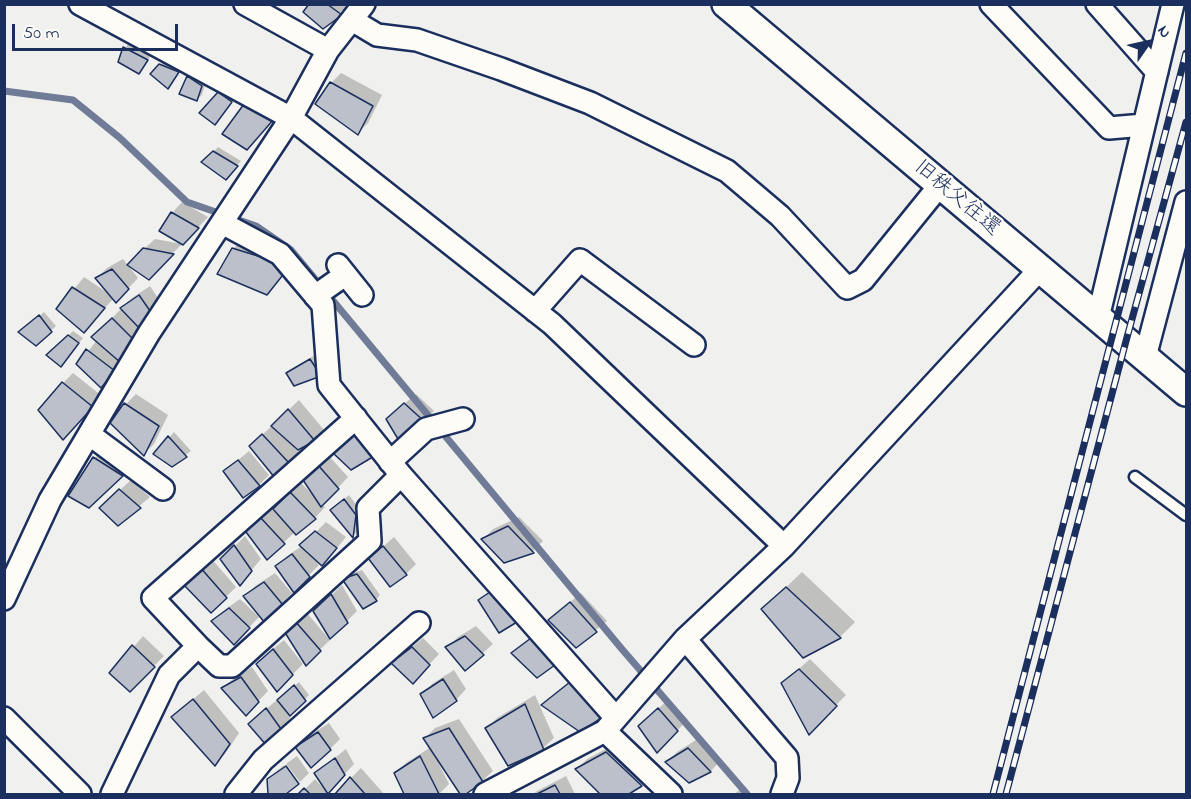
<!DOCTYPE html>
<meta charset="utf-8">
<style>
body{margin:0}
#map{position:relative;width:1191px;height:799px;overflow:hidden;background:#f0f0ee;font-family:"Indie Flower",sans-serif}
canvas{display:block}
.frame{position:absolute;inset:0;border:6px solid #1b2f5e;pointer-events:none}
.north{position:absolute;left:1119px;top:12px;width:60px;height:60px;-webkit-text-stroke:4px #fdfcf7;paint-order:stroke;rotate:56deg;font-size:16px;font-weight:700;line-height:24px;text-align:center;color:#1b2f5e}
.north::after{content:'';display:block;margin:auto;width:21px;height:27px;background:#1b2f5e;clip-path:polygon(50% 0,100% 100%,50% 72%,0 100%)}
.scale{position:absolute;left:12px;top:24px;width:166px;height:27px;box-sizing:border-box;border:3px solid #1b2f5e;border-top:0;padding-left:8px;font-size:18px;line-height:21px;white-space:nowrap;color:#1b2f5e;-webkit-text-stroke:4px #fdfcf7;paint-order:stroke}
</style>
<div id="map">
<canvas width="1191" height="799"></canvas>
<div class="frame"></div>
<div class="north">N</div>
<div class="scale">50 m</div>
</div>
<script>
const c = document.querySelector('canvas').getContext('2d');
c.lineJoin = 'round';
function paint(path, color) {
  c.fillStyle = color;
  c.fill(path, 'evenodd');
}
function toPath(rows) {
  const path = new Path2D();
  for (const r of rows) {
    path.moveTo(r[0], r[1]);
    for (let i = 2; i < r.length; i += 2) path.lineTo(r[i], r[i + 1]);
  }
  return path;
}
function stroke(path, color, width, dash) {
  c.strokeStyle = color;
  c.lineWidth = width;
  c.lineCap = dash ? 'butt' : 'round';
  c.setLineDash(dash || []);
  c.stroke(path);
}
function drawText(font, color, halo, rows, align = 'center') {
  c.font = font + ' "Indie Flower","Klee One",sans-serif';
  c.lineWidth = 4.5;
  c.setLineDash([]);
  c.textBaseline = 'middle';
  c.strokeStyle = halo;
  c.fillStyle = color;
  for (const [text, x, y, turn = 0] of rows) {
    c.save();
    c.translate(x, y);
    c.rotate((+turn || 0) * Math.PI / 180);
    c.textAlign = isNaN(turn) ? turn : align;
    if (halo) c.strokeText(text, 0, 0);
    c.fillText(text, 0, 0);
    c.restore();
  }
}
paint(toPath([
 [310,4,350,4,323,27],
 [129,43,151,55,139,72,120,61,125,48],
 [165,60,182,67,168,87,160,65],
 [193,72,206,81,202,95,197,99,181,93,189,77],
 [341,73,382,95,368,123,358,133,331,83],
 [224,88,235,97,220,118,201,113],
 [218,147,241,161,230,173,204,162],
 [182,202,208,217,193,233,161,230,172,213],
 [244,238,298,255,266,293,233,249],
 [155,239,182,244,159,267,144,249],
 [123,259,138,278,116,301,114,298,84,331,58,309,84,277,111,295,97,278,107,268],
 [150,286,166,310,101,386,78,364,97,340,93,337,132,298],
 [44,312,56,326,36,344,25,328],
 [73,331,83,338,66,360,48,355],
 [315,355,325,370,288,373,293,368],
 [73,373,102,396,73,428,63,383],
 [136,394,168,415,154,444,144,454,126,404],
 [416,394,434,411,424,420,398,409],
 [299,400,324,430,314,440,296,449,299,453,275,476,261,436],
 [174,432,191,451,172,465,156,453],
 [105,448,132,465,88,506,95,458],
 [249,451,269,475,259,485,225,471],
 [329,456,348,477,322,505,325,507,315,518,295,532,267,558,255,518,271,508,274,510,301,483,313,495,314,494,303,477],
 [131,480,150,497,118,524,111,498],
 [349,495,360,510,358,531,353,536,332,510],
 [519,517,543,541,533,551,505,562,483,539,493,529],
 [326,522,346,537,332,554,315,560,319,565,294,590,277,566,287,556,302,546],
 [245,536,261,559,240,584,222,559],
 [394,537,416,564,406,574,370,558],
 [210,557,236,587,226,597,184,583],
 [362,570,380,595,376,600,344,580,348,575],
 [802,572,855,622,840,637,804,656,779,594],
 [275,573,292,593,265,621,245,596,255,586],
 [342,585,357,611,331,637,315,611],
 [581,593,607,621,576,646,561,610],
 [240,599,259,617,234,643,213,621,223,611],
 [306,612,330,640,306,663,285,632],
 [476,626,493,644,465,669,447,648,458,637],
 [542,629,564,654,554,664,513,653],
 [143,636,164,656,130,690,111,673],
 [423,638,439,654,423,671,393,663],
 [284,640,303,664,277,690,268,653],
 [810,659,846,695,809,732,783,683],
 [252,667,268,691,246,714,223,688,234,678],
 [454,670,466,689,456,700,422,695,432,684],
 [581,673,610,707,600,717,543,705],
 [299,682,309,695,289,715,290,718,277,734,260,714],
 [204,690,239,733,225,754,215,764,184,707],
 [535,695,554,738,543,748,487,728,497,718],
 [669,699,688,720,657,750,650,716],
 [459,719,493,771,482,781,462,794,440,761,438,762,449,784,439,794,406,794,396,773,406,763,431,747,425,738,435,728],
 [329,723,340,739,330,749,297,747,307,737],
 [699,738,720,761,711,771,690,781,667,762,677,752],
 [617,743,651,775,642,785,626,794,602,794,577,769,587,759],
 [346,749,354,764,327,793,329,794,300,794,315,779,325,790,327,789,316,773],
 [297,756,309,773,300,782,286,764],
 [284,765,297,784,284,794,269,794,268,779],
 [361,768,384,794,337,794,351,778],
 [566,776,575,794,533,794,537,791],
 [742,788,749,794,734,794]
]), '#0003');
stroke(toPath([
 [4,91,73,100,120,138,187,202,256,226,291,250,621,648,747,794]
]), '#6f7b97', 7);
const building = toPath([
 [309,4,327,4,342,15,323,29,303,12,309,4],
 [123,47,148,60,139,74,118,62,123,47],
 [159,64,179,72,168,89,150,74,159,64],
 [187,76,202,86,197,101,179,94,187,76],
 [330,82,373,106,358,135,315,104,330,82],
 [218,92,232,102,215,125,199,113,218,92],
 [244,104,274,119,247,150,222,134,244,104],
 [213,151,238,166,226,180,201,162,213,151],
 [171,212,199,228,183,245,159,231,171,212],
 [143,248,174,254,149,280,127,265,143,248],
 [232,248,290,266,267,295,217,274,232,248],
 [112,269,129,289,116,303,95,278,112,269],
 [72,287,105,308,84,333,56,309,72,287],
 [139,295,157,321,141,330,120,308,139,295],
 [39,315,52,332,36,346,18,332,39,315],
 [112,318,134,340,128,369,91,337,112,318],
 [68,335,79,343,61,367,46,355,68,335],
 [86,349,115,371,101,388,76,364,86,349],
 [310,359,321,376,294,386,286,373,310,359],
 [62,382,93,407,63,440,38,410,62,382],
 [124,403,159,426,144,456,110,423,124,403],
 [404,403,425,422,398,439,386,419,404,403],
 [288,409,315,441,298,450,271,426,288,409],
 [262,434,290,464,275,478,249,446,262,434],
 [354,434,376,455,351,470,333,453,354,434],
 [168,436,187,457,172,467,153,454,168,436],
 [93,457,123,476,89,508,68,496,93,457],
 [238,460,260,486,243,498,223,471,238,460],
 [318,465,339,489,321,507,301,477,318,465],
 [119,489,141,508,118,526,99,508,119,489],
 [290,492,316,519,296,535,273,509,290,492],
 [344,499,356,515,353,538,330,510,344,499],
 [260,517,285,544,267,560,243,528,260,517],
 [508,526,534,553,504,563,481,539,508,526],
 [315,531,337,548,322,566,299,545,315,531],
 [234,545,252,571,240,586,220,559,234,545],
 [383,546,407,575,390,587,368,558,383,546],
 [292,554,310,577,294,593,275,566,292,554],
 [199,566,227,598,211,613,182,583,199,566],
 [357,574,377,601,363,609,342,579,357,574],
 [264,582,283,605,265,623,243,596,264,582],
 [786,587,841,638,803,658,761,609,786,587],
 [490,592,517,622,499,633,478,600,490,592],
 [331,594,348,623,330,639,313,611,331,594],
 [570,602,597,632,576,648,548,620,570,602],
 [229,608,250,628,234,645,211,621,229,608],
 [295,621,321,651,306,666,284,631,295,621],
 [465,636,484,655,465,671,445,647,465,636],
 [531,638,555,665,537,678,511,653,531,638],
 [132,645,155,667,130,692,109,673,132,645],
 [412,647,430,665,413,684,391,663,412,647],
 [273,649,293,675,277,692,256,664,273,649],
 [799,669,837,706,809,735,781,683,799,669],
 [241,677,259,702,246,716,221,688,241,677],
 [443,679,457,701,433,718,420,694,443,679],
 [570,682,601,718,580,732,541,705,570,682],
 [294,685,306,701,290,716,277,700,294,685],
 [193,699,230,744,215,766,171,717,193,699],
 [525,704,544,750,508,766,485,728,525,704],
 [266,708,281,729,267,746,248,724,266,708],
 [658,708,678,731,657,753,638,726,658,708],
 [449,728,483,782,466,794,460,794,423,738,449,728],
 [318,732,331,750,311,768,295,747,318,732],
 [688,748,711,772,689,783,665,762,688,748],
 [606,752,642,786,629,794,600,794,575,769,606,752],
 [420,756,439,794,404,794,394,773,420,756],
 [335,758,345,775,328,794,314,773,335,758],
 [286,766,299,784,286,794,268,794,267,779,286,766],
 [350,777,365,794,335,794,350,777],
 [555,785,560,794,537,794,555,785],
 [304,788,310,794,298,794,304,788]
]);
paint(building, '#bbc0ca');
stroke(building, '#1b2f5e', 1.5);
const service = toPath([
 [1135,477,1186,515]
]);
const minor = toPath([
 [80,4,291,118,552,324,784,546],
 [245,4,328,50],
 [991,4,1109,128,1144,125],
 [1097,4,1157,72],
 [352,20,377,35,417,40,501,69,590,103,727,171,780,216,847,288,863,280,940,185],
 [222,223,280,254,323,305,329,385,401,475,616,718],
 [338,265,362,295],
 [315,296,345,275],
 [535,311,580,260,694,345],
 [1098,318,1173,4],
 [1145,357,1186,202],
 [89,434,163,489],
 [390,462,426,429,463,419],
 [4,599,50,500,149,333,291,118,328,50,364,4],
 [685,639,787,758,788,778,782,794],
 [198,646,153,598,356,418],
 [4,718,80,794],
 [605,731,671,794],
 [112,794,169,675,198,646,219,666,232,666,370,541,368,508,401,475],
 [236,794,263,760,419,623],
 [485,794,605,731,685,639,784,546,1040,269]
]);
const tertiary = toPath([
 [726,4,1186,392]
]);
stroke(service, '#1b2f5e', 15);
stroke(minor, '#1b2f5e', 26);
stroke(tertiary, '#1b2f5e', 32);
stroke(service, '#fdfcf7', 10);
stroke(minor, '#fdfcf7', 21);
stroke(tertiary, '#fdfcf7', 27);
const rail = toPath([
 [993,794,1186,53],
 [1006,794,1126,341,1186,122]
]);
stroke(rail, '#1b2f5e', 7);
stroke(rail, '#fdfcf7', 4.5, [14]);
drawText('21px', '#1b2f5e', '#fdfcf7', [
 ["旧秩父往還",956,199,40]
]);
</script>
